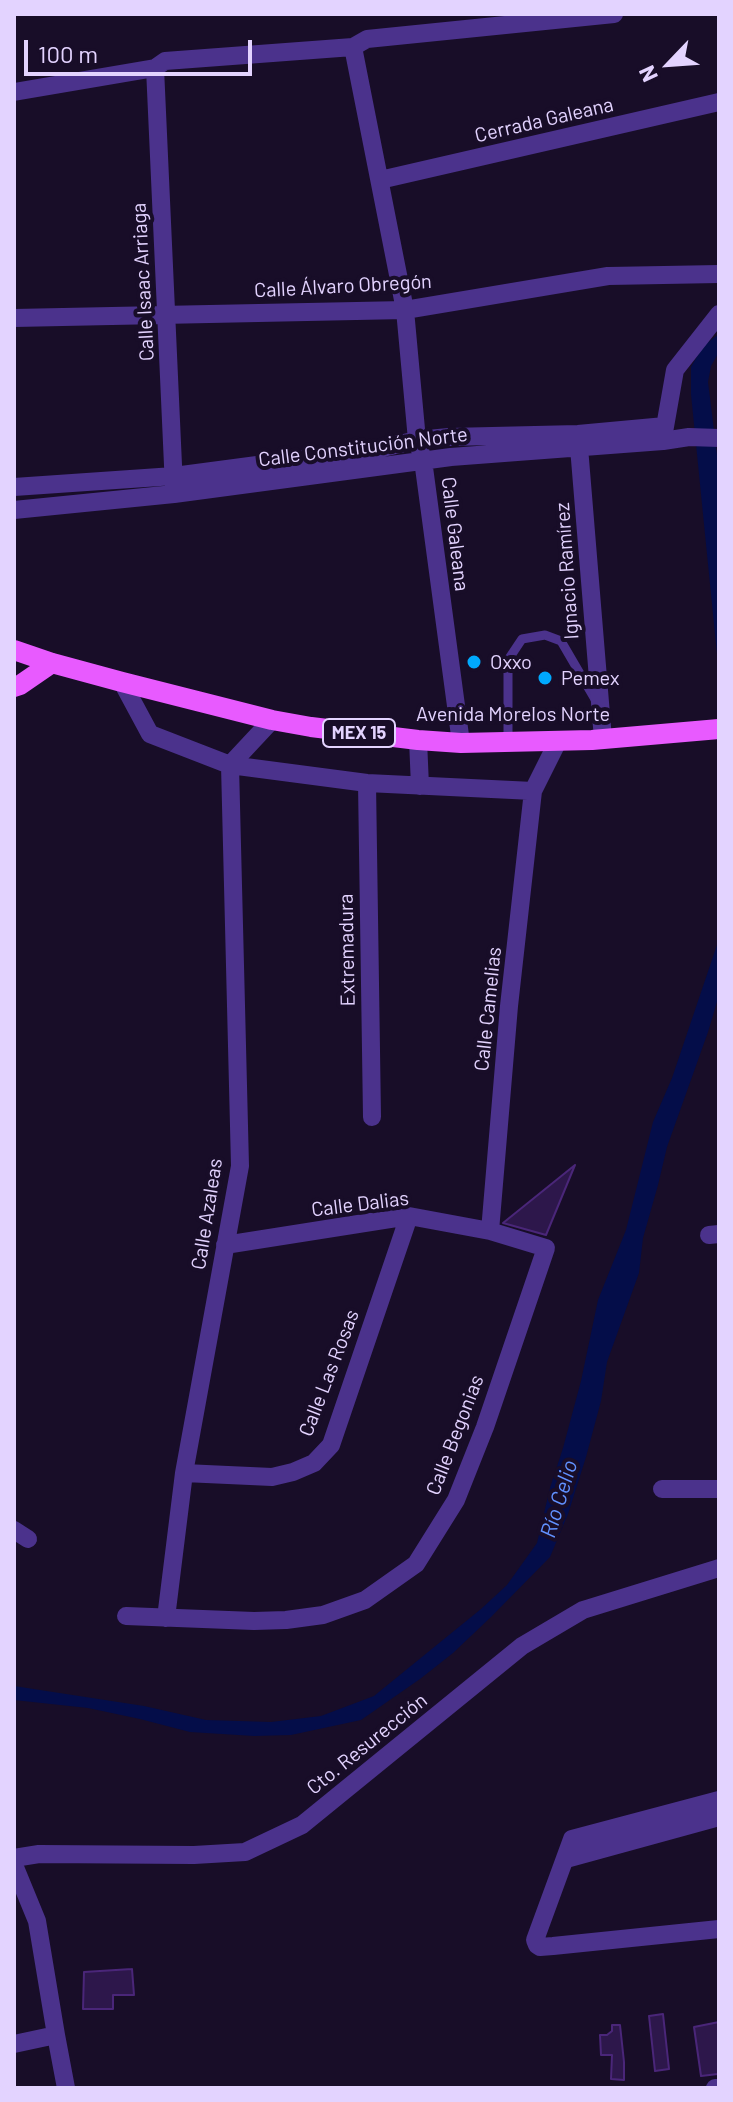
<!DOCTYPE html>
<meta charset="utf-8">
<style>
body{margin:0}
#map{position:relative;width:733px;height:2102px;overflow:hidden;background:#180d28;font-family:Barlow,sans-serif}
canvas{display:block}
.frame{position:absolute;inset:0;border:16px solid #e3d3ff;pointer-events:none}
.north{position:absolute;left:629px;top:24px;width:80px;height:80px;-webkit-text-stroke:6px #180d28;paint-order:stroke;rotate:245deg;font-size:22px;font-weight:700;line-height:32px;text-align:center;color:#e3d3ff}
.north::after{content:'';display:block;margin:auto;width:28px;height:36px;background:#e3d3ff;clip-path:polygon(50% 0,100% 100%,50% 72%,0 100%)}
.scale{position:absolute;left:24px;top:40px;width:228px;height:36px;box-sizing:border-box;border:4px solid #e3d3ff;border-top:0;padding-left:10px;font-size:24px;line-height:28px;white-space:nowrap;color:#e3d3ff;-webkit-text-stroke:6px #180d28;paint-order:stroke}
</style>
<div id="map">
<canvas width="733" height="2102"></canvas>
<div class="frame"></div>
<div class="north">N</div>
<div class="scale">100 m</div>
</div>
<script>
const c = document.querySelector('canvas').getContext('2d');
c.lineJoin = 'round';
function paint(path, color) {
  c.fillStyle = color;
  c.fill(path, 'evenodd');
}
function toPath(rows) {
  const path = new Path2D();
  for (const r of rows) {
    path.moveTo(r[0], r[1]);
    for (let i = 2; i < r.length; i += 2) path.lineTo(r[i], r[i + 1]);
  }
  return path;
}
function stroke(path, color, width, dash) {
  c.strokeStyle = color;
  c.lineWidth = width;
  c.lineCap = dash ? 'butt' : 'round';
  c.setLineDash(dash || []);
  c.stroke(path);
}
function drawText(font, color, halo, rows, align = 'center') {
  c.font = font + ' Barlow,sans-serif';
  c.lineWidth = 8;
  c.setLineDash([]);
  c.textBaseline = 'middle';
  c.strokeStyle = halo;
  c.fillStyle = color;
  for (const [text, x, y, turn = 0] of rows) {
    c.save();
    c.translate(x, y);
    c.rotate((+turn || 0) * Math.PI / 180);
    c.textAlign = isNaN(turn) ? turn : align;
    if (halo) c.strokeText(text, 0, 0);
    c.fillText(text, 0, 0);
    c.restore();
  }
}
paint(toPath([
 [719,334,719,352,711,366,708,382,719,471,719,674,691,394,691,367,703,346],
 [719,939,719,995,708,1032,667,1147,658,1185,643,1238,639,1273,607,1362,601,1401,586,1457,568,1514,550,1557,491,1617,453,1653,420,1679,361,1720,291,1735,254,1736,190,1732,140,1719,88,1708,14,1700,14,1686,144,1706,206,1720,271,1722,321,1716,374,1696,481,1609,507,1585,537,1543,550,1488,563,1448,581,1381,598,1300,626,1230,653,1122,672,1078]
]), '#040d49');
const building = toPath([
 [575,1165,546,1235,503,1223,575,1165],
 [132,1969,134,1995,113,1995,113,2009,83,2009,84,1972,132,1969],
 [663,2014,669,2069,655,2071,649,2016,663,2014],
 [719,2022,719,2071,718,2074,701,2076,694,2027,719,2022],
 [612,2025,620,2025,624,2062,624,2080,611,2079,612,2055,601,2055,600,2035,607,2035,612,2031,612,2025]
]);
paint(building, '#2d174b');
stroke(building, '#4a2679', 2);
stroke(toPath([
 [508,742,508,660,522,639,545,635,561,641,596,701]
]), '#4b328c', 9);
stroke(toPath([
 [353,47,405,310,417,440,423,460,461,743],
 [155,68,174,487],
 [14,92,155,68,165,61,353,47,367,39,614,14],
 [380,180,719,102],
 [14,318,405,310,608,276,719,274],
 [578,435,603,739],
 [663,438,675,370,719,314],
 [14,487,174,476,378,449,417,440,449,437,578,434,665,426],
 [14,510,174,494,451,457,663,441,689,437,719,438],
 [122,682,150,734,230,765,367,783,533,791],
 [418,740,420,786],
 [230,765,272,720],
 [367,783,372,1117],
 [490,1231,509,1006,533,791,558,741],
 [709,1235,719,1234],
 [184,1473,272,1477,293,1472,314,1463,331,1445,409,1216],
 [662,1489,719,1489],
 [14,1530,28,1539],
 [126,1616,254,1621,286,1620,323,1615,365,1600,416,1564,456,1500,485,1427,546,1248,490,1231,409,1216,225,1245],
 [166,1618,184,1473,240,1166,230,765],
 [719,1800,572,1839,535,1940,537,1945,540,1947,553,1946,719,1929],
 [14,1858,39,1854,194,1855,245,1852,302,1825,522,1646,583,1610,719,1568],
 [566,1859,719,1817],
 [14,1865,37,1921,56,2035,14,2044],
 [56,2035,66,2088],
 [715,2088,719,2088]
]), '#4b328c', 18);
stroke(toPath([
 [14,650,52,663,122,682,272,720,311,727,418,740,461,743,592,740,719,729],
 [14,687,20,685,52,663]
]), '#e85aff', 20);
for (const [x, y, r, color] of [
 [474,662,8,"#00a9fe"],
 [545,678,8,"#00a9fe"]
]) {
  const dot = new Path2D();
  dot.arc(x, y, r, 0, 2 * Math.PI);
  c.fillStyle = color;
  c.fill(dot);
  stroke(dot, '#180d28', 3);
}
for (const [x, y, w] of [
 [359,733,72]
]) {
  const box = new Path2D();
  box.roundRect(x - w / 2, y - 14, w, 28, 6);
  c.fillStyle = '#180d28';
  c.fill(box);
  stroke(box, '#e3d3ff', 2);
}
drawText('bold 18px', '#e3d3ff', null, [
 ["MEX 15",359,733]
]);
drawText('20px', '#e3d3ff', '#180d28', [
 ["Cerrada Galeana",544,120,-13],
 ["Calle Isaac Arriaga",143,282,-93],
 ["Calle Álvaro Obregón",343,286,-3],
 ["Calle Constitución Norte",363,447,-7],
 ["Calle Galeana",455,534,83],
 ["Ignacio Ramírez",567,571,-94],
 ["Avenida Morelos Norte",513,714],
 ["Extremadura",347,950,-91],
 ["Calle Camelias",488,1009,-84],
 ["Calle Dalias",360,1204,-7],
 ["Calle Azaleas",207,1214,-81],
 ["Calle Las Rosas",329,1373,-69],
 ["Calle Begonias",455,1435,-69],
 ["Cto. Resurección",367,1744,-39]
]);
drawText('20px', '#e3d3ff', '#180d28', [
 ["Oxxo",490,662],
 ["Pemex",561,678]
], 'left');
drawText('italic 22px', '#6191ff', '#180d28', [
 ["Río Celio",559,1499,-73]
]);
</script>
